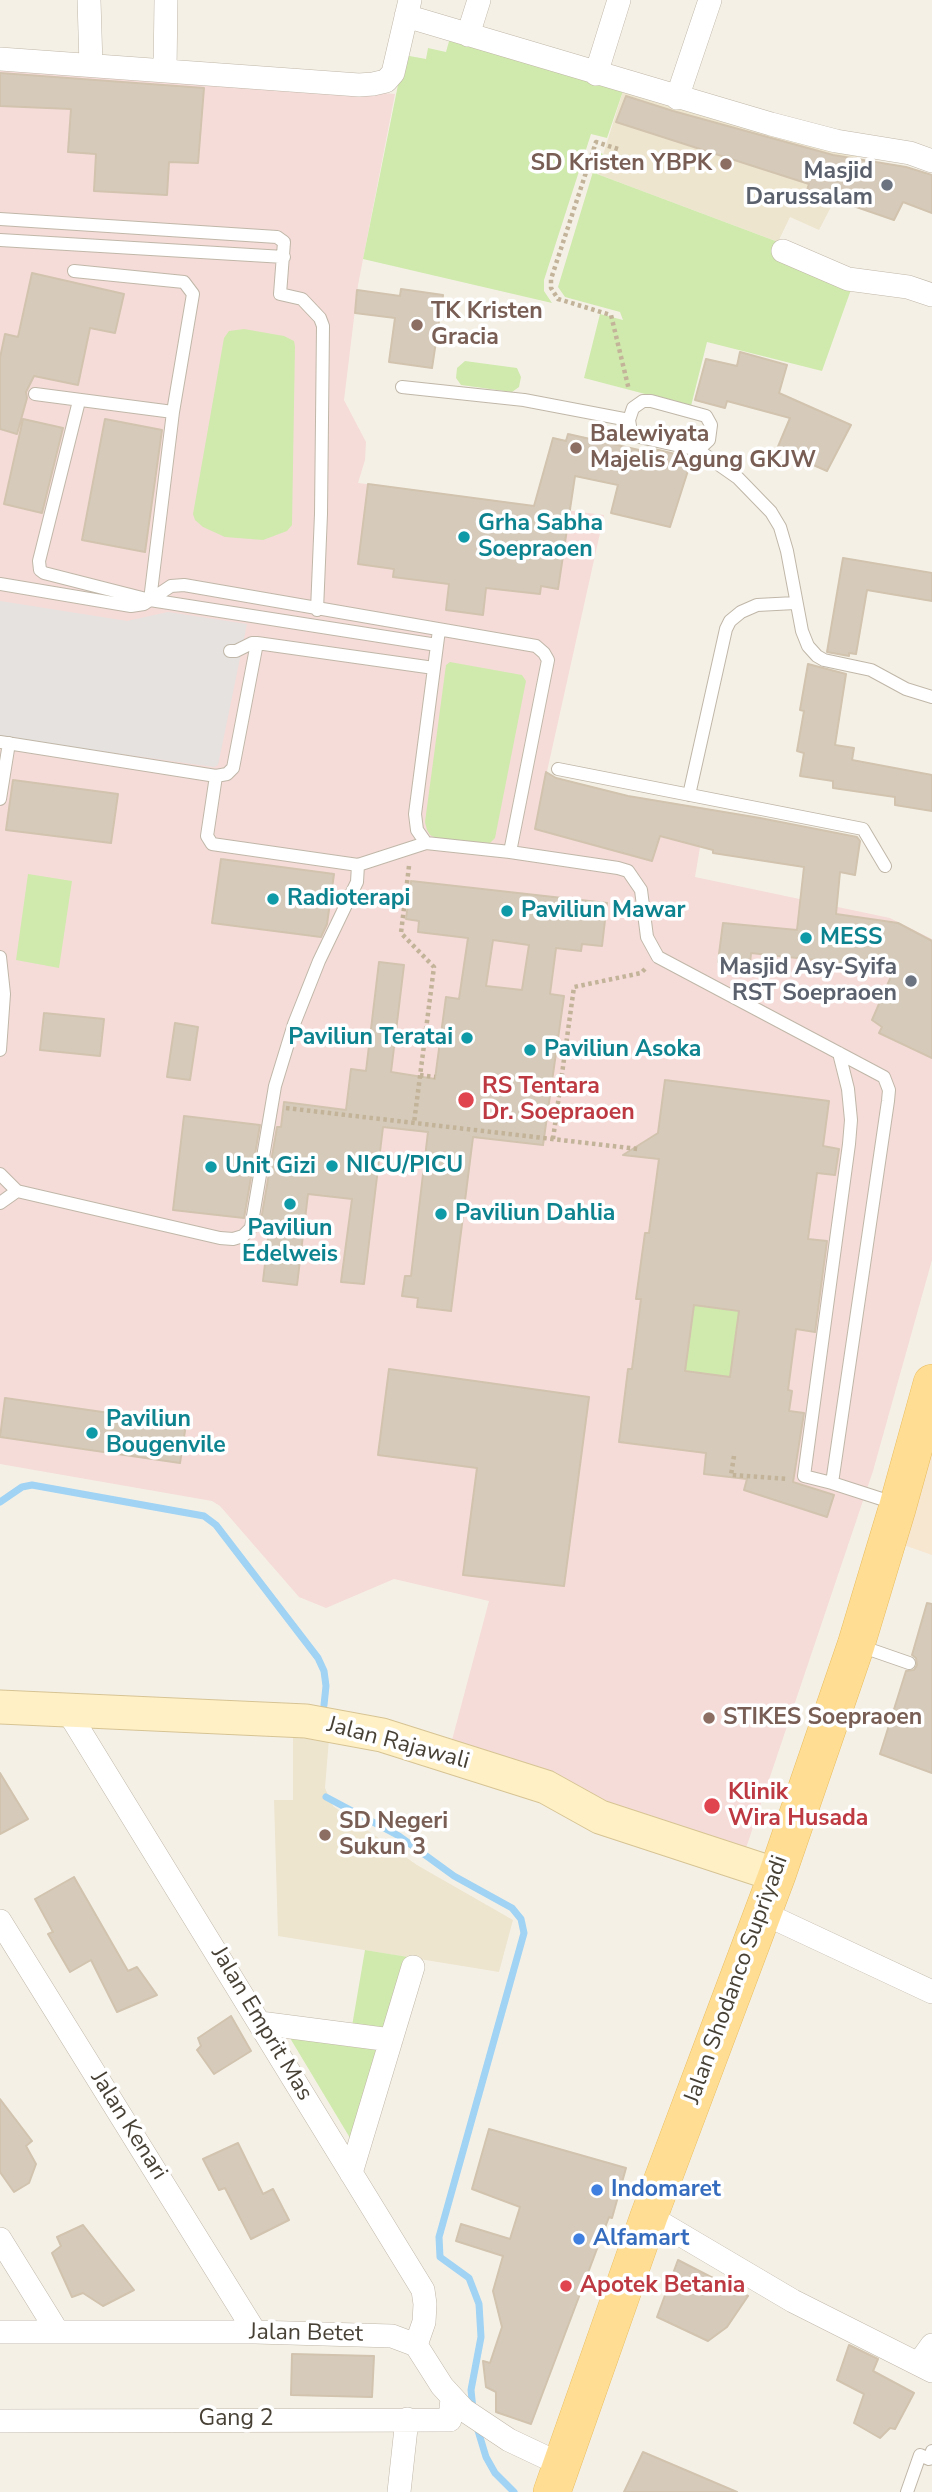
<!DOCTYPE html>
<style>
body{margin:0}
canvas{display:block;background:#f4f0e6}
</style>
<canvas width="932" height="2492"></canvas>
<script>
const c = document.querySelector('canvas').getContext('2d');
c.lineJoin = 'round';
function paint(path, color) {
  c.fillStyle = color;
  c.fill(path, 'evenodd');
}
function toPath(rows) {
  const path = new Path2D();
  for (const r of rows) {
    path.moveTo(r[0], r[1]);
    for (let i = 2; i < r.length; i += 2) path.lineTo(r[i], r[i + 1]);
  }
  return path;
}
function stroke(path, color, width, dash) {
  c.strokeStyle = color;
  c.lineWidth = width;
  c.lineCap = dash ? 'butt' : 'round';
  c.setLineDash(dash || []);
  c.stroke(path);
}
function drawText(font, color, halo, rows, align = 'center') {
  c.font = font + ' "Nunito Sans",sans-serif';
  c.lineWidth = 7;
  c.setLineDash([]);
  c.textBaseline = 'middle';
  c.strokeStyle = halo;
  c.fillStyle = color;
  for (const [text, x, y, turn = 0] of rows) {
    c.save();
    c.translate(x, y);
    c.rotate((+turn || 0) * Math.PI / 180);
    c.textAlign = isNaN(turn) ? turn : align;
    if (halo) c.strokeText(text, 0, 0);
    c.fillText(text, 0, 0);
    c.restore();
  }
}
paint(toPath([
 [932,1441,932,1555,901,1544]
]), '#f7e6d0');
paint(toPath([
 [624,88,858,155,819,230,790,217,778,242,597,174],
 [293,1736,329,1739,325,1788,333,1806,417,1865,513,1920,499,1972,278,1936,274,1800,293,1800]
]), '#eee5cf');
paint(toPath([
 [0,64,86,68,395,94,358,285,344,400,366,442,365,460,358,483,604,515,540,803,700,847,695,877,890,918,932,939,932,1260,873,1471,745,1851,599,1805,452,1740,489,1601,394,1579,326,1608,299,1597,220,1506,212,1501,0,1464]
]), '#f5dcd9');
paint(toPath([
 [451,34,624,88,607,138,591,134,544,280,544,291,552,303,363,259,404,55,426,59,428,48,446,52],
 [599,152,603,154,597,174,778,242,853,284,822,371,707,342,691,406,584,378,600,314,623,320,620,312,565,297,558,287],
 [244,329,284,336,294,341,295,346,292,525,287,531,263,540,225,537,203,527,195,520,193,514,224,338,229,331],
 [465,361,517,368,521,377,519,387,512,392,461,385,456,378,457,368],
 [450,662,522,675,526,681,495,838,490,843,436,838,430,835,427,830,425,822,446,665],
 [28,874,72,881,59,968,16,960],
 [694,1305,739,1311,730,1377,685,1371],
 [365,1950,408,1957,386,2025,382,2028,352,2026],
 [290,2038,375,2048,379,2052,350,2138]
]), '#d0eaad');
paint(toPath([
 [0,601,127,621,168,612,247,624,218,765,214,767,0,737]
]), '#e5e2df');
stroke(toPath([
 [0,1502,22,1487,32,1485,204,1516,216,1525,318,1658,324,1671,326,1686,324,1705],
 [326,1797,399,1836,454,1876,512,1908,521,1919,524,1933,439,2237,440,2257,469,2278,479,2304,481,2337,471,2390,473,2409],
 [476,2424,486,2457,495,2473,514,2492]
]), '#a0d3f4', 7);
const building = toPath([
 [0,73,204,88,198,163,169,162,167,195,94,191,96,154,68,152,71,109,0,106,0,73],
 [626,96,673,111,833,155,906,167,932,175,932,213,903,202,894,220,807,190,809,184,616,122,626,96],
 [32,273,124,294,115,333,90,328,78,385,34,376,26,392,27,398,17,434,0,429,0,358,5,334,18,337,32,273],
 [401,289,443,295,432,368,389,362,395,318,355,313,357,290,400,296,401,289],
 [740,352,787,365,779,393,851,425,827,471,777,449,790,418,727,401,725,408,695,400,706,359,737,366,740,352],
 [23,419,63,428,42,513,4,504,23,419],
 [105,419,162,430,145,552,82,540,105,419],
 [568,434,648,452,650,448,692,458,670,527,611,513,618,485,575,476,558,589,541,586,540,594,486,588,483,615,446,610,449,584,393,577,394,569,358,564,368,484,534,506,553,438,566,441,568,434],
 [843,558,932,573,932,601,867,590,856,654,849,653,849,656,827,652,843,558],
 [808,664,846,674,835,745,854,748,852,760,932,775,932,811,895,805,895,797,833,788,833,781,800,776,804,753,797,751,804,711,800,710,808,664],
 [546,772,556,778,628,796,760,818,857,837,860,841,855,875,840,872,836,914,898,923,932,941,932,1058,879,1033,882,1027,872,1020,893,972,816,962,816,960,751,953,750,964,718,962,723,923,797,930,804,867,713,853,713,850,660,836,652,861,535,829,546,772],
 [13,780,118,794,111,843,6,830,13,780],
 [221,859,334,874,327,924,321,937,212,923,221,859],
 [411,881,607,903,602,946,582,944,581,951,556,948,550,994,564,996,543,1145,473,1137,451,1311,417,1307,418,1298,402,1296,405,1276,411,1276,428,1132,383,1127,364,1284,341,1282,352,1199,308,1194,297,1285,263,1281,270,1221,261,1220,277,1127,281,1127,284,1102,346,1110,351,1069,366,1071,379,962,404,965,391,1072,435,1079,446,997,459,999,468,938,418,932,419,921,406,919,411,881],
 [493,940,529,945,522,990,486,986,493,940],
 [44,1013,104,1019,100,1056,40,1050,44,1013],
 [175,1023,198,1027,190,1080,167,1077,175,1023],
 [665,1080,829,1101,823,1146,839,1149,835,1175,817,1173,808,1239,827,1241,815,1332,796,1329,788,1390,792,1391,789,1411,804,1413,793,1482,834,1495,827,1517,744,1490,747,1479,704,1474,706,1453,619,1442,628,1369,632,1369,641,1299,636,1299,645,1233,649,1233,659,1159,623,1155,658,1133,665,1080],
 [694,1305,739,1311,730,1377,685,1371,694,1305],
 [184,1116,260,1125,244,1218,173,1210,184,1116],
 [389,1369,589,1397,564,1586,463,1575,477,1468,378,1455,389,1369],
 [5,1398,186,1424,180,1463,0,1437,5,1398],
 [927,1603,932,1604,932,1773,880,1754,906,1671,914,1670,917,1665,916,1658,912,1655,927,1603],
 [0,1773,28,1819,0,1834,0,1773],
 [74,1877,128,1971,137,1967,157,1995,117,2012,91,1960,70,1972,48,1934,53,1932,35,1899,74,1877],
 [231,2016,251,2051,214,2074,197,2050,201,2046,198,2038,231,2016],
 [0,2099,32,2141,26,2146,36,2164,29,2183,14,2192,0,2172,0,2099],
 [489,2129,626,2168,612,2218,609,2217,531,2424,496,2412,496,2392,486,2387,483,2361,490,2363,502,2327,493,2291,503,2256,456,2241,461,2224,510,2239,520,2207,472,2189,489,2129],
 [238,2143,263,2194,273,2189,289,2220,251,2239,225,2188,219,2190,203,2159,238,2143],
 [83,2225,134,2290,103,2306,83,2293,72,2297,52,2253,61,2246,57,2237,83,2225],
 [678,2260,748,2296,727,2327,708,2341,657,2317,678,2260],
 [849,2345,878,2359,873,2371,914,2393,895,2429,890,2428,880,2438,854,2423,864,2394,837,2380,849,2345],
 [292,2354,374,2356,372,2397,291,2395,292,2354],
 [643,2452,737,2492,624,2492,643,2452]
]);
paint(building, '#d6cbbb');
stroke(building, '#d1c3ae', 2);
const lane = toPath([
 [0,219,277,237,284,242,280,294,302,299,320,318,323,326,321,514,317,610],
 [0,240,284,257],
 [74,271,184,282,193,294,173,412,150,600],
 [402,387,524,400,629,420,631,432,635,436,698,450,738,478,771,512,780,527,787,551,802,631,808,646,817,656,824,660,871,670,906,689,932,697],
 [35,394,173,412],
 [79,401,39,561,40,570,44,573,150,600,437,645],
 [629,420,633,408,643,401,651,401,706,416,711,425,709,440,698,450],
 [0,584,131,606,144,604,171,586,184,585,536,646,544,653,548,660,510,852],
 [439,630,415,814,417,830,426,843,510,852,618,868,628,871,641,890,647,937,658,957,884,1077,889,1090,888,1101,832,1483],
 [230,651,236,651,252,643,257,643,434,668],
 [0,742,216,776,207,836,212,844,358,865,357,882,319,961,294,1024,275,1086,251,1228,243,1236,233,1239,220,1238,17,1191],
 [558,769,863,829,885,866],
 [216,776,227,774,233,768,257,643],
 [689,795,726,629,730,621,741,612,757,605,795,603],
 [0,799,9,743],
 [358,865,426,843],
 [0,957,4,994,0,1050],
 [839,1053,848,1089,851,1120,849,1144,804,1476,832,1483,894,1503],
 [0,1174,17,1191,0,1203],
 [860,1646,909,1663],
 [907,2492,920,2455,929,2459,932,2451]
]);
const street = toPath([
 [89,0,91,65],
 [406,16,771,124,836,141,910,153,932,161],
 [468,35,479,0],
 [0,59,359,85,373,84,386,81,393,73,410,0],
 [165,71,166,0],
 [596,74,619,0],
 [677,98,710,0],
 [783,251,848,279,908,287,932,295],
 [67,1710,423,2290,425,2304,424,2322,416,2345],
 [763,1913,932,1992],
 [0,1921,255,2332],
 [260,2023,391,2040],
 [351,2173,413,1967],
 [649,2216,793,2301,932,2371],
 [0,2239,57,2331],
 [0,2332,255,2332,392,2336,416,2345,442,2386,464,2410,509,2440,562,2465],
 [919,2363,932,2345],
 [0,2421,450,2420,452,2398],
 [399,2492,407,2419]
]);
const secondary = toPath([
 [0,1707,306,1721,382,1735,546,1787,600,1817,777,1875]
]);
const primary = toPath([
 [552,2492,649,2216,777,1875,856,1645,897,1509,932,1383]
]);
stroke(lane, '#c0b7a8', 14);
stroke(street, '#c0b7a8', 24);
stroke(secondary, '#d7c494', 35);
stroke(primary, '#eabd5f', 38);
stroke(toPath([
 [618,149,596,142,551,279,551,288,558,299,611,315,629,390],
 [409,866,401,933,434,967,414,1123],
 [420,1075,435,1077],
 [286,1108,638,1149],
 [553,1139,574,987,641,973,647,967],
 [734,1456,731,1475,788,1479]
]), '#c2b399', 4.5, [3.5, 3.5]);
stroke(lane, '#fff', 12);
stroke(street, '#fff', 23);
stroke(secondary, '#fff0c5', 33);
stroke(primary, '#ffde94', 37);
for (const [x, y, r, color] of [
 [726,164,7,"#8d6e63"],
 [887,185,7,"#6b7280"],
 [417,325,7,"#8d6e63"],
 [576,448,7,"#8d6e63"],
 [464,537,7,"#0f9aa8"],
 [273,899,7,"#0f9aa8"],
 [507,911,7,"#0f9aa8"],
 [806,938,7,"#0f9aa8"],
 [911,981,7,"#6b7280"],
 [467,1038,7,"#0f9aa8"],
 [530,1050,7,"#0f9aa8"],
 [466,1100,9,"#e0444e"],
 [332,1166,7,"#0f9aa8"],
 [211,1167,7,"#0f9aa8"],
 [290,1204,7,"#0f9aa8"],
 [441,1214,7,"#0f9aa8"],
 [92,1433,7,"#0f9aa8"],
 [709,1718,7,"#8d6e63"],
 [712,1806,9,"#e0444e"],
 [325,1835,7,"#8d6e63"],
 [597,2190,7,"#3f7fe0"],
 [579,2239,7,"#3f7fe0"],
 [566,2286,7,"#e0444e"]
]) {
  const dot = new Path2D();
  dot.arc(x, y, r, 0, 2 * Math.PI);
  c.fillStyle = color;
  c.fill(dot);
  stroke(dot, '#fff', 2.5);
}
drawText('bold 23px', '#785e54', '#fff', [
 ["SD Kristen YBPK",712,164,"right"],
 ["TK Kristen",431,312],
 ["Gracia",431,338],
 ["Balewiyata",590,435],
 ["Majelis Agung GKJW",590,461],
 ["STIKES Soepraoen",723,1718],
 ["SD Negeri",339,1822],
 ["Sukun 3",339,1848]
], 'left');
drawText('bold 23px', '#5b616d', '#fff', [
 ["Masjid",873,172],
 ["Darussalam",873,198],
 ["Masjid Asy-Syifa",897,968],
 ["RST Soepraoen",897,994]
], 'right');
drawText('bold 23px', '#0d838f', '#fff', [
 ["Grha Sabha",478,524],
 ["Soepraoen",478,550],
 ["Radioterapi",287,899],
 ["Paviliun Mawar",521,911],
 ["MESS",820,938],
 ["Paviliun Teratai",453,1038,"right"],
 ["Paviliun Asoka",544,1050],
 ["NICU/PICU",346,1166],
 ["Unit Gizi",225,1167],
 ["Paviliun Dahlia",455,1214],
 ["Paviliun",290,1229,"center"],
 ["Edelweis",290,1255,"center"],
 ["Paviliun",106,1420],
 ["Bougenvile",106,1446]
], 'left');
drawText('bold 23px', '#be3a42', '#fff', [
 ["RS Tentara",482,1087],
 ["Dr. Soepraoen",482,1113],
 ["Klinik",728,1793],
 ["Wira Husada",728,1819],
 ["Apotek Betania",580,2286]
], 'left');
drawText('23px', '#474035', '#fff', [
 ["Jalan Rajawali",398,1744,15],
 ["Jalan Shodanco Supriyadi",737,1980,-70],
 ["Jalan Emprit Mas",261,2024,59],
 ["Jalan Kenari",128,2126,58],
 ["Jalan Betet",306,2334,1],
 ["Gang 2",236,2419]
]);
drawText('bold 23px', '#366cbe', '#fff', [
 ["Indomaret",611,2190],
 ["Alfamart",593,2239]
], 'left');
</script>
